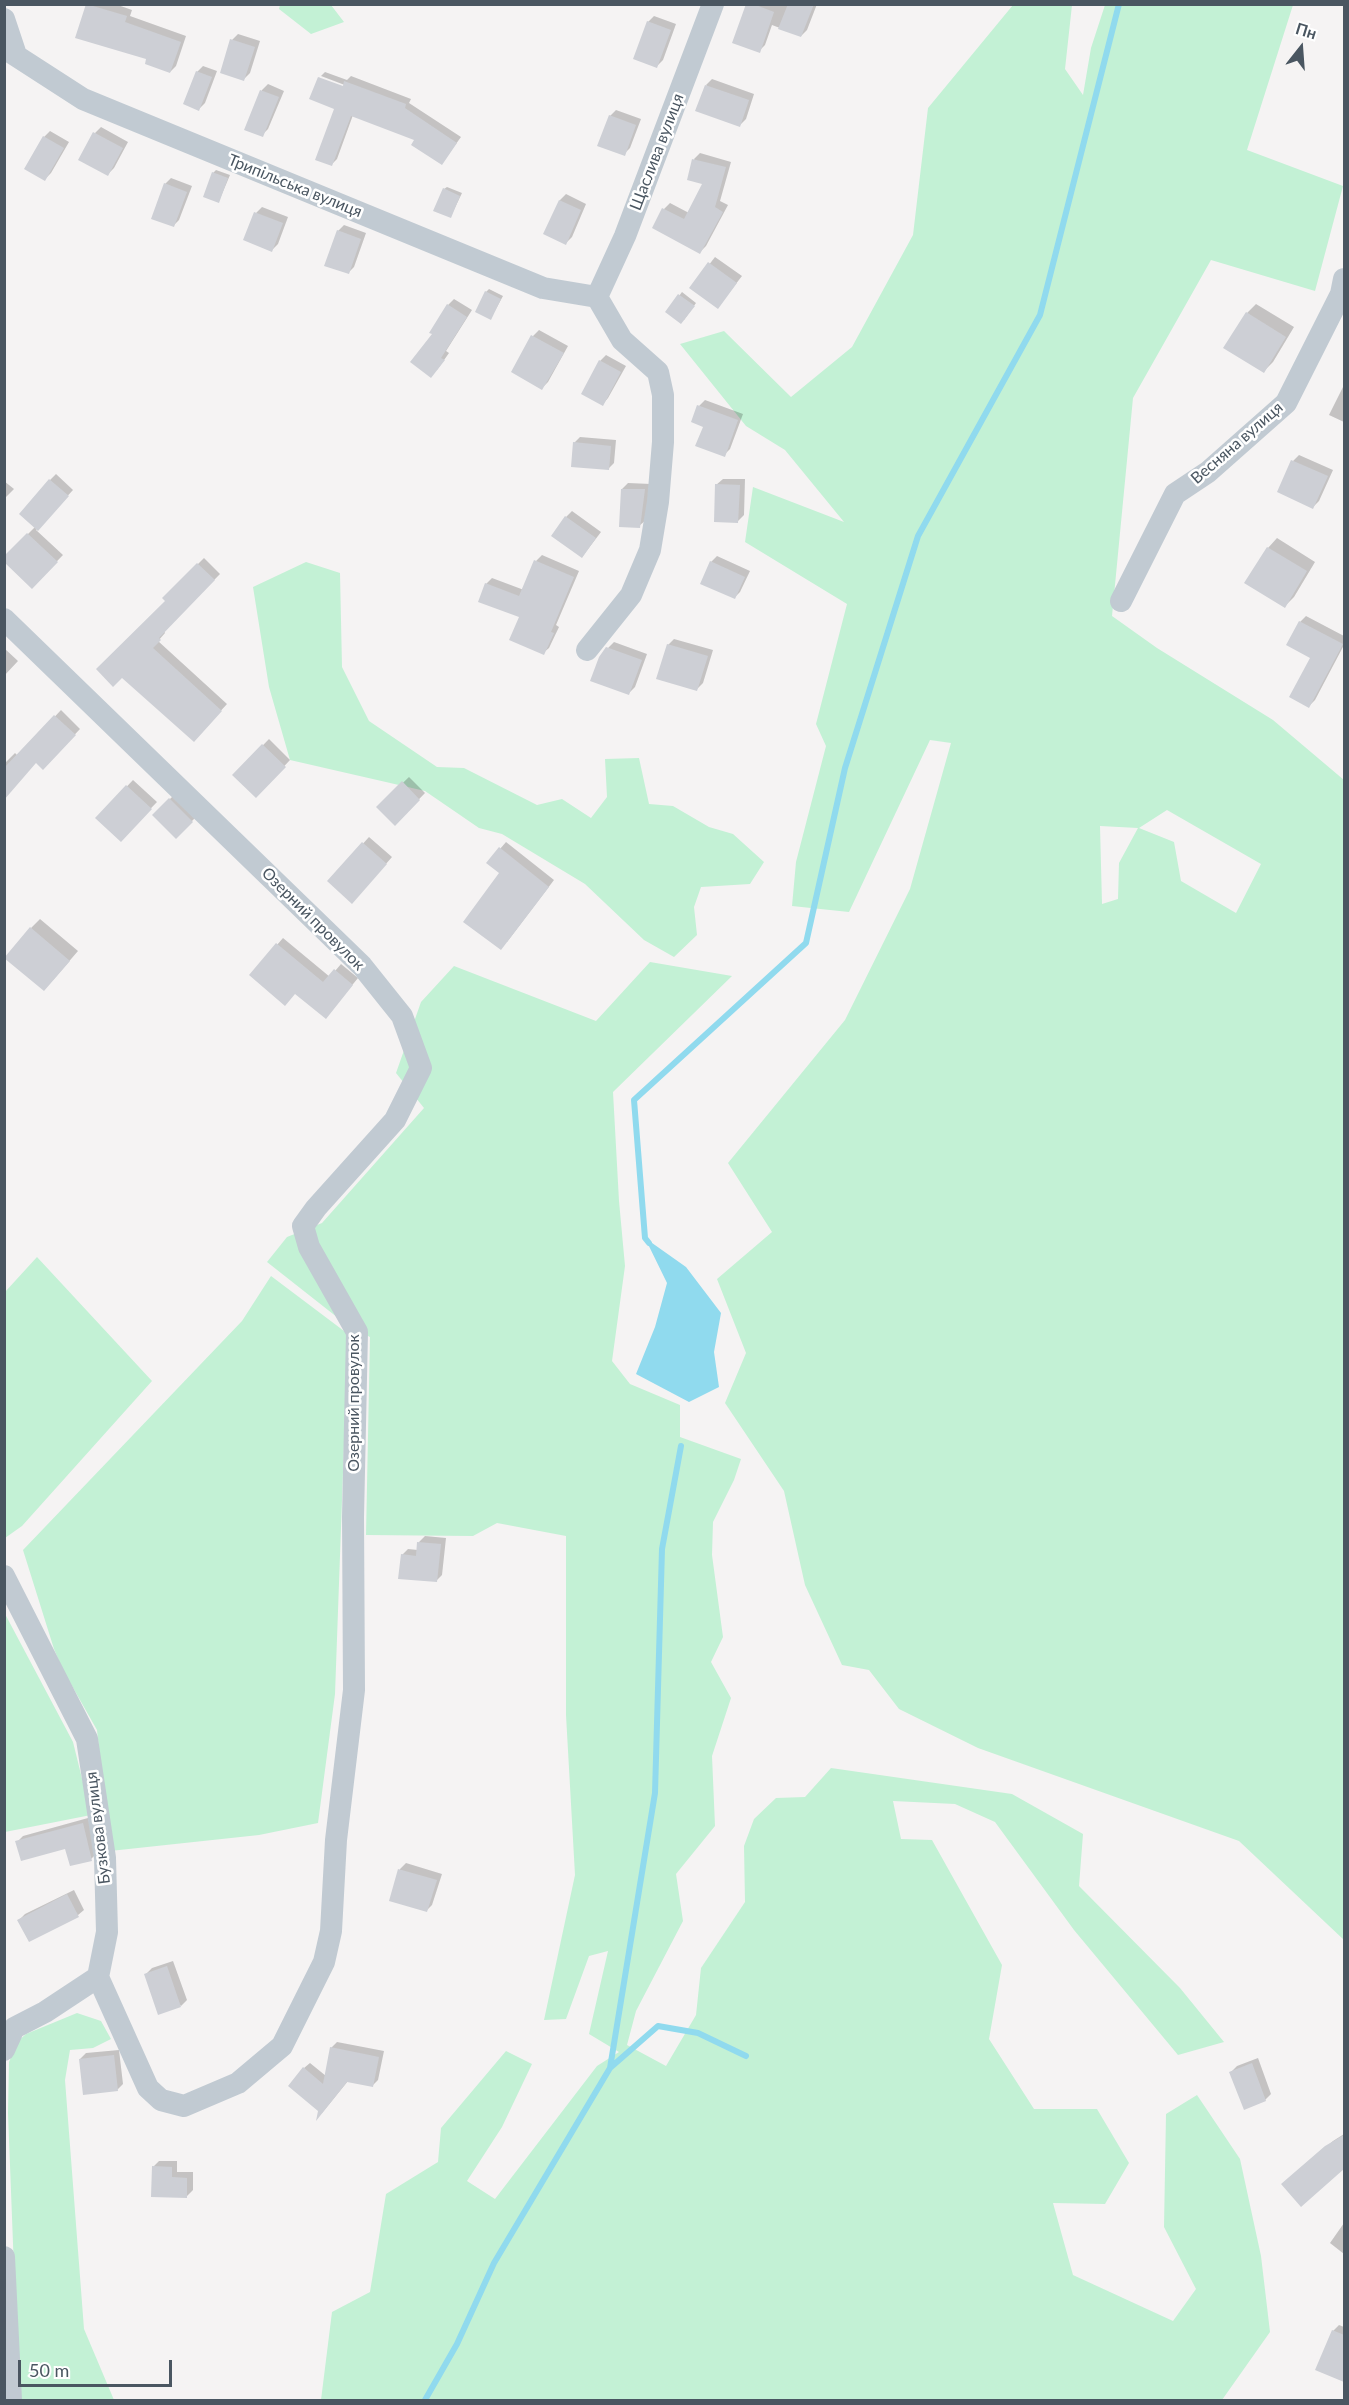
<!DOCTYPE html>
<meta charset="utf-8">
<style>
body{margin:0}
#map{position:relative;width:1349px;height:2405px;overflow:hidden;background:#f5f3f3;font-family:Lato,sans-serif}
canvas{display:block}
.frame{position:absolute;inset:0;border:6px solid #4a5661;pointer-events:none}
.north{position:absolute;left:1271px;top:18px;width:60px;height:60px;-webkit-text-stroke:4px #fff;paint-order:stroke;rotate:17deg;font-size:16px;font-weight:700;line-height:24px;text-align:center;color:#4a5661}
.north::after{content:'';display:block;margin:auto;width:21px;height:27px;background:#4a5661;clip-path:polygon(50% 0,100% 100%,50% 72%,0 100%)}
.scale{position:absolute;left:18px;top:2360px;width:154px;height:27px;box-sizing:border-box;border:3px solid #4a5661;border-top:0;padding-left:8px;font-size:18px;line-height:21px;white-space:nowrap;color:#4a5661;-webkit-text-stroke:4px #fff;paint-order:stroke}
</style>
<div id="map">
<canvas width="1349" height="2405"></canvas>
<div class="frame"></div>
<div class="north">Пн</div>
<div class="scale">50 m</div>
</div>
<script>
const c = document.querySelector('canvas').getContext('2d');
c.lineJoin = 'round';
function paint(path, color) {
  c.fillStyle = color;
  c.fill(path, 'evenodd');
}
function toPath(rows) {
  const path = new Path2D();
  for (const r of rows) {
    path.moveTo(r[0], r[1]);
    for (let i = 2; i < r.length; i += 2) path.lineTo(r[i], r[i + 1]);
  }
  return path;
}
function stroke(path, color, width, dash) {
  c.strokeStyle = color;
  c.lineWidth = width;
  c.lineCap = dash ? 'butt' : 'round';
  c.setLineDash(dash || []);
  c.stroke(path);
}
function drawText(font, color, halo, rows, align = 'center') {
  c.font = font + ' Lato,sans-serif';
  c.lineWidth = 5;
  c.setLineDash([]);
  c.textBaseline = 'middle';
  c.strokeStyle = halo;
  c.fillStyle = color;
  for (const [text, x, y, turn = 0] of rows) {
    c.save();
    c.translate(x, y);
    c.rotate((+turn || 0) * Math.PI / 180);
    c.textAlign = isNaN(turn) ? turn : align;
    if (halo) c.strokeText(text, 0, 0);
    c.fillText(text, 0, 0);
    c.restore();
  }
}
paint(toPath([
 [280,5,331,5,344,22,311,34,279,9],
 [1013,5,1072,5,1065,69,1083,95,1091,48,1105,5,1293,5,1247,150,1343,186,1315,291,1211,260,1133,398,1112,616,1157,648,1273,720,1344,780,1344,1940,1239,1841,978,1748,899,1709,869,1670,842,1665,805,1585,784,1491,725,1403,746,1353,717,1279,772,1232,728,1163,845,1020,910,889,951,743,930,740,849,912,792,906,796,862,826,746,816,724,847,604,745,542,753,487,844,522,785,450,746,426,680,344,724,331,791,397,852,347,913,235,928,108],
 [1167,810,1261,864,1236,913,1181,881,1174,842,1139,828],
 [1100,826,1138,828,1119,863,1118,899,1102,904],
 [306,562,340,573,342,667,369,721,437,767,464,768,537,805,562,799,591,818,607,797,605,759,639,758,649,804,673,806,709,827,733,834,764,862,750,884,701,887,694,907,697,935,674,957,644,940,585,884,502,834,479,828,425,791,290,760,269,687,253,587],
 [650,962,732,976,613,1092,619,1201,625,1266,612,1361,630,1384,680,1405,680,1437,741,1459,734,1480,713,1522,712,1555,723,1637,711,1662,731,1698,712,1756,715,1826,676,1874,683,1921,636,2011,627,2045,666,2066,696,2015,701,1968,745,1902,744,1846,754,1819,776,1798,805,1797,831,1768,1012,1794,1083,1834,1079,1886,1180,1988,1224,2042,1178,2055,1074,1930,995,1822,955,1804,893,1801,901,1839,932,1840,1002,1965,989,2039,1034,2109,1097,2109,1129,2163,1105,2204,1053,2203,1073,2275,1173,2321,1196,2289,1164,2227,1166,2114,1197,2095,1240,2159,1261,2256,1270,2332,1222,2400,321,2400,332,2312,370,2292,386,2194,438,2162,441,2128,506,2051,532,2064,502,2127,467,2181,495,2199,597,2066,619,2052,589,2034,608,1951,589,1956,566,2019,544,2020,575,1875,566,1715,566,1536,497,1523,473,1536,366,1535,370,1337,347,1325,267,1262,287,1237,322,1223,424,1108,396,1073,421,1002,454,966,596,1021],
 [37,1257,152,1381,22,1526,5,1538,5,1292],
 [271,1276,348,1334,335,1694,318,1823,259,1835,110,1851,97,1730,63,1670,54,1649,23,1550,242,1321],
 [4,1612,73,1742,91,1815,5,1832],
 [77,2013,101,2021,111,2039,93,2048,70,2050,65,2080,84,2329,114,2400,19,2400,8,2113,9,2062,18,2041,26,2034]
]), '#c3f1d5');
paint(toPath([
 [645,1238,686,1267,721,1313,714,1352,719,1387,689,1402,636,1374,655,1327,667,1283]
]), '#90daee');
paint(toPath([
 [87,4,115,4,132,10,130,16,186,36,176,66,170,72,148,58],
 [748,4,817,4,807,30,801,36,772,25,765,45,759,51],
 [654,16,676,24,663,60,657,66,648,22],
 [238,34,260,41,250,73,244,79,232,40],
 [203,66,217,71,205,103,199,109,197,72],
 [325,72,347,80,351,76,411,99,409,103,461,137,442,163,416,139,353,115,337,159,332,164,336,108,311,98,320,77,320,79,349,90,350,87,321,76],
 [712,79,754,94,746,119,740,125,706,85],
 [268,84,284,91,268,129,262,135,246,129,262,90],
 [616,110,641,119,630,148,624,154,610,116],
 [101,127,128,142,114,168,108,174,95,133],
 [50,131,69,142,51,173,45,179,44,137],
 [700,153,731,162,720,201,728,205,706,246,700,252,654,228,664,209,670,203,689,213,705,183,694,159],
 [216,170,230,175,219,201,213,173],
 [171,178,192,186,179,220,173,226,165,184],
 [447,187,462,193,451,216,444,189],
 [566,194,586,204,572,237,566,243,545,234,560,200],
 [262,207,288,217,278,244,272,250,256,213],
 [344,225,366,233,354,267,348,273,338,231],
 [715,257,742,276,718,307,691,288],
 [489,289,503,296,491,318,486,292],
 [682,292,696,303,684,320,667,312],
 [454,299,472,310,446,351,449,353,437,370,448,305],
 [1256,304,1294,327,1273,362,1264,371,1247,313],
 [539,330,568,346,548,382,542,388,513,372,533,336],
 [606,355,626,366,608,398,603,404,600,361],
 [1344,385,1344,422,1329,415],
 [705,400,743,414,730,449,724,455,705,426,693,421,699,406],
 [580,437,616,440,614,463,608,469,574,443],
 [1299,455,1333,470,1319,501,1313,507,1293,461],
 [56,474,73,490,36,530,63,555,32,587,4,558,36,526,50,480],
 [723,479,745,479,744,515,738,521,716,485],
 [4,481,14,489,4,499],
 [628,483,651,484,646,520,639,526,622,489],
 [572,511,601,532,582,557,566,517],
 [1277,538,1315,562,1294,597,1285,606,1268,548],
 [542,555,579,571,556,625,559,627,549,648,543,653,521,616,486,584,492,578,524,590,536,561],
 [717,556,750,571,740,592,734,598,711,562],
 [204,558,220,574,164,631,165,633,158,641,227,704,194,740,122,676,167,601,164,598],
 [1306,616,1344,636,1344,645,1315,700,1309,706,1312,657,1300,622],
 [674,639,713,650,703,683,697,689,668,645],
 [614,642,647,654,635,687,629,693,608,648],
 [4,648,18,661,4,676],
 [61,710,80,729,43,768,36,761,4,798,4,764,15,753,18,756],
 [269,739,290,760,256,796,234,775],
 [409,777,425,793,395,824,378,807],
 [133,780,157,802,121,839,98,817],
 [176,793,198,815,176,837,154,815],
 [369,837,392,857,358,896,329,881],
 [506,842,554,880,507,942,501,873,488,863],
 [40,919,78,951,53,980,31,928],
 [283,938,330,977,341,964,358,978,331,1011,296,992,251,975],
 [425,1536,446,1538,442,1575,436,1581,402,1555,408,1549,418,1550,419,1542],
 [88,1818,97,1853,91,1859,66,1847,17,1842,23,1836],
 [406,1863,442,1874,432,1905,426,1911,390,1900,400,1869],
 [74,1890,84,1910,78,1915,19,1920,25,1914],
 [173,1961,187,2000,181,2006,146,1974,152,1968],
 [337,2042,384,2051,378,2080,372,2086,348,2081,322,2113,304,2068,310,2063,326,2076,331,2048],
 [119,2050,123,2084,117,2090,80,2059,86,2053],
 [1258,2058,1271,2094,1265,2100,1231,2072,1237,2066],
 [1344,2134,1344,2167,1301,2205,1289,2178,1333,2141],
 [159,2161,177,2161,177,2172,193,2172,193,2190,187,2196,153,2167],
 [1344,2223,1344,2254,1330,2243],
 [1339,2325,1344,2327,1344,2380,1317,2369,1333,2331]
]), '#0003');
stroke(toPath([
 [649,1243,645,1238,634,1100,806,943,845,768,918,536,1040,315,1119,4],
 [610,2068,658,2026,698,2033,746,2056],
 [425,2400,457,2344,494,2263,610,2068,655,1793,662,1549,681,1446]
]), '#90daee', 6);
paint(toPath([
 [86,4,127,16,125,22,181,42,170,73,145,64,146,59,75,38],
 [746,4,753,4,774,12,760,53,732,43],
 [788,4,814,4,801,37,778,29],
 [647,21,671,30,657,68,633,59],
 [230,39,255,47,244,81,220,73],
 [196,71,212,77,199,111,183,104],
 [318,77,343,86,344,81,406,104,405,108,457,143,442,165,411,145,414,140,351,116,332,166,315,160,334,109,309,99],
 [705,85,749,100,740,127,695,111],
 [260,90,279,97,263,137,244,130],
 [609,115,636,125,625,156,597,146],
 [93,132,123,148,108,176,78,160],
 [43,136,64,148,45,181,24,169],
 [692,159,726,167,715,207,723,212,700,254,652,228,662,208,684,219,702,184,687,180],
 [212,172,228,178,219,203,203,197],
 [164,183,187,192,174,227,151,219],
 [443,188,460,196,451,218,433,211],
 [559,200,581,210,566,245,543,234],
 [254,212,283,223,272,252,243,240],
 [337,230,361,239,349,274,324,266],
 [708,262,737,283,718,309,689,288],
 [485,291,501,299,491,320,475,312],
 [678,294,695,306,681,324,665,312],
 [447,304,467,317,441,358,445,360,431,378,410,362,432,334,429,333],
 [1246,312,1286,337,1264,373,1223,348],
 [531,335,564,353,542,390,511,372],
 [599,360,621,372,603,406,581,394],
 [697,405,738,420,725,457,695,446,703,427,691,422],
 [573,442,611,446,609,470,571,467],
 [1291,460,1328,476,1313,509,1277,492],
 [49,479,69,496,38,531,19,514],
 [715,484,740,485,738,523,714,522],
 [621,489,645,489,640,528,619,527],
 [565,516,596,538,582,558,551,536],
 [27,533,58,562,32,589,4,562,4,556],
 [1267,547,1307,571,1285,608,1244,583],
 [534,560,574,577,551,632,554,633,544,655,509,640,519,617,478,602,485,583,519,596],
 [710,561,745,577,735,599,700,584],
 [197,563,215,580,159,638,161,640,153,648,222,711,194,742,122,678,113,687,96,669,165,601,162,598],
 [1299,621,1343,644,1309,708,1289,697,1310,658,1286,645],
 [667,644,708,656,697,691,656,679],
 [606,647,642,660,629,695,590,681,599,657],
 [54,715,76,735,43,770,36,763,4,800,4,768],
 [262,744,286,767,256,798,232,775],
 [402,781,420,800,395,826,376,807],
 [126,785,152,809,121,842,95,818],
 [169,798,193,822,176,839,152,815],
 [362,842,387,864,352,904,327,881],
 [499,847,549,887,501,950,463,922,499,873,486,863],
 [30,927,70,961,44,991,4,958],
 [276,943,323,982,334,969,353,985,326,1019,295,994,285,1006,249,975],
 [417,1542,441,1544,437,1582,398,1579,401,1554,416,1556],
 [83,1823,92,1861,70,1866,65,1849,21,1861,15,1841],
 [398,1869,437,1880,427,1912,389,1901],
 [67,1894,79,1917,29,1942,17,1920],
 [167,1966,181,2007,158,2015,144,1974],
 [330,2047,379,2057,373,2087,347,2082,316,2121,318,2111,288,2086,303,2067,323,2084],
 [114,2055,118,2091,83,2095,79,2059],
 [1252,2063,1266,2101,1244,2110,1229,2072],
 [1344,2135,1344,2169,1301,2207,1281,2184,1325,2146],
 [152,2166,172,2167,172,2177,187,2178,187,2198,151,2197],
 [1332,2330,1344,2335,1344,2382,1315,2370]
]), '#cdcfd5');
stroke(toPath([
 [4,19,16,55],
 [4,48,83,99,543,288,597,297],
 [597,297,625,236,713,4],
 [1121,601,1175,494,1208,472,1286,403,1341,294,1344,279],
 [4,619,362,966,402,1016,421,1068,395,1120,316,1208,303,1226,309,1247,357,1332,353,1517,354,1690,336,1840,331,1931,324,1962,282,2046,238,2083,184,2106,161,2100,148,2088,98,1977],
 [587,650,631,595,650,550,658,502,663,442,663,395,658,372,622,340,597,297],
 [4,1576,87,1739,105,1858,107,1932,98,1977,45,2012,14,2028,4,2050],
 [4,2257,11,2400]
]), '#c1cad2', 22);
drawText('16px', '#4a5661', '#fff', [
 ["Щаслива вулиця",657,152,-69],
 ["Трипільська вулиця",295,186,22],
 ["Весняна вулиця",1237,443,-41],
 ["Озерний провулок",313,919,45],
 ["Озерний провулок",354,1403,-90],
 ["Бузкова вулиця",98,1828,-97]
]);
</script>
